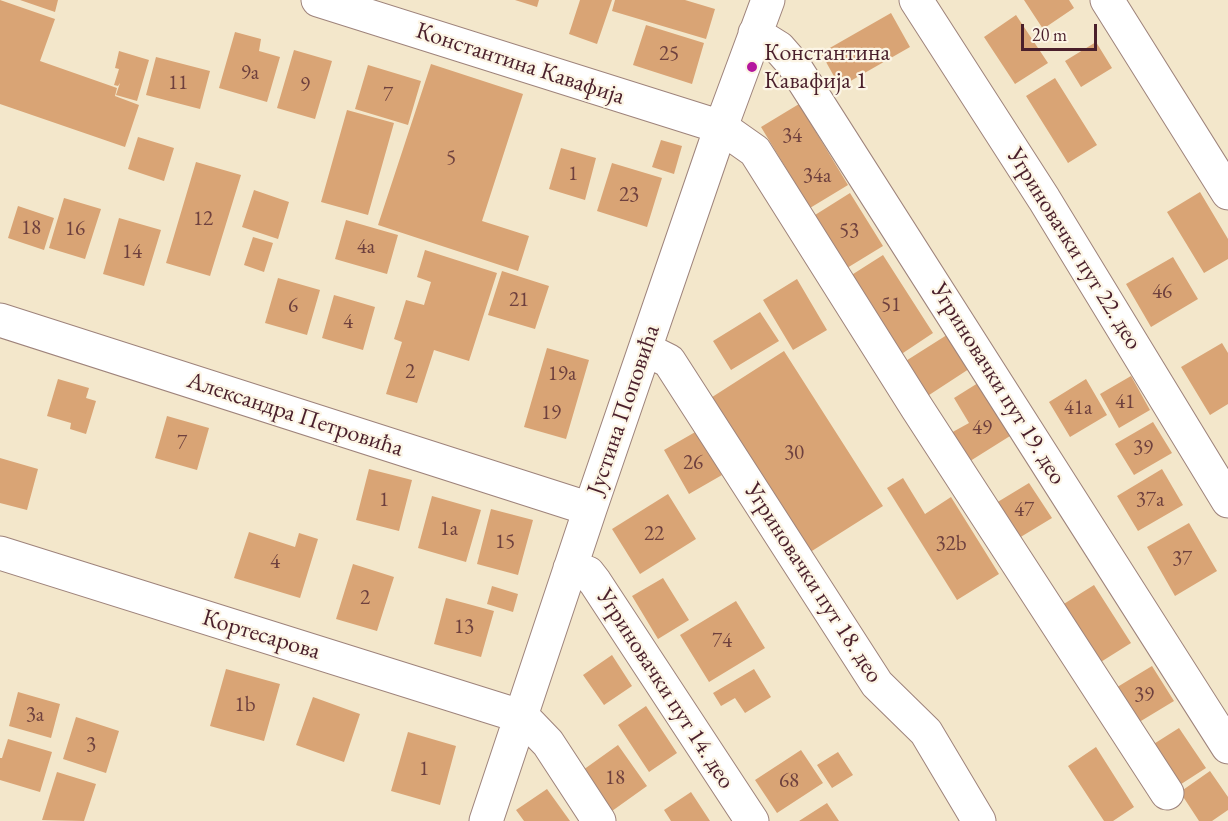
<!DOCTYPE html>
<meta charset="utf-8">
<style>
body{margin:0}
#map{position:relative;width:1228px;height:821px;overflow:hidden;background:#f3e7cb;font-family:"EB Garamond",serif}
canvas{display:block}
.scale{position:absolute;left:1021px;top:24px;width:76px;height:27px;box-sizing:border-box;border:3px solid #4a1f2b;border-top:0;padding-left:8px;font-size:18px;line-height:21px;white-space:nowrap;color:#4a1f2b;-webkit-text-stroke:4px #fcf5e5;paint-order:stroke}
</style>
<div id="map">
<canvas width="1228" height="821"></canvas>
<div class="scale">20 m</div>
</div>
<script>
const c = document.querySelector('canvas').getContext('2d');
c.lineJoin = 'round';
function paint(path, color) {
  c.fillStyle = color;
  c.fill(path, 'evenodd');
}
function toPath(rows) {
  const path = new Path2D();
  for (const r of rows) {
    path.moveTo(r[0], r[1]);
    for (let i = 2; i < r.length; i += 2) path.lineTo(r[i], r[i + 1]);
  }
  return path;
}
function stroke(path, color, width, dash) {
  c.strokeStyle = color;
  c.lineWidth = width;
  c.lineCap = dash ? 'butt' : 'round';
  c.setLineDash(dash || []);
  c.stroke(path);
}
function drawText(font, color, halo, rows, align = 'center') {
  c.font = font + ' "EB Garamond",serif';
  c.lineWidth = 4.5;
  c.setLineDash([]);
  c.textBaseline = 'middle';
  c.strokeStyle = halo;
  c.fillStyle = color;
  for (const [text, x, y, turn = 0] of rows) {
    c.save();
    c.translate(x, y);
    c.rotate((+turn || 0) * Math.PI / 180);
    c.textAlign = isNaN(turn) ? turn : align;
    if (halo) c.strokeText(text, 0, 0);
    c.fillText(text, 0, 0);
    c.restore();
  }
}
paint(toPath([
 [0,0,55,19,40,61,117,88,115,96,139,105,125,147,0,104],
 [20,0,58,0,55,12],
 [515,0,539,0,537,7],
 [580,0,612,0,597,44,569,34],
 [615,0,685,0,715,9,706,39,612,11],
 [1024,0,1069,0,1074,8,1043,29],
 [891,13,910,47,840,87,821,53],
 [1016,15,1048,63,1015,84,984,37],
 [646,25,704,43,692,84,633,65],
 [235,32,261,39,259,51,280,57,267,102,219,88],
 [1096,42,1112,68,1081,87,1065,61],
 [294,50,332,61,315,119,277,108],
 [119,51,149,60,137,101,116,95,120,83,118,86,114,85,119,69,115,68],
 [156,57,210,71,200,109,146,95],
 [431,64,523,94,482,221,529,236,518,271,378,225],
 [368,65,421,81,408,125,355,109],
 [1055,78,1097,145,1068,163,1026,96],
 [799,104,848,185,810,208,761,127],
 [347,110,394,123,368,215,321,202],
 [138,137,174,148,164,181,128,169],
 [661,140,682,146,674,174,652,167],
 [561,148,596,158,585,200,549,189],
 [196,162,241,175,210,276,166,263],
 [612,163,662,178,647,227,597,211],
 [254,190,289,202,278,239,242,227],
 [1200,192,1228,239,1228,259,1204,273,1167,212],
 [850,193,883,246,847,268,815,215],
 [64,198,101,209,85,259,49,248],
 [18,206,54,218,44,250,8,238],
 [119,218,161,230,144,286,103,274],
 [346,220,398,235,387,274,335,259],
 [253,237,273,243,264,272,244,265],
 [425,250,497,273,469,361,434,350,417,403,386,394,402,342,394,339,406,300,424,305,431,282,417,277],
 [883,255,933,333,900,355,850,276],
 [1173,257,1198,299,1151,327,1126,284],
 [502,271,549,286,535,329,488,315],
 [278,278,320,290,307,335,265,323],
 [797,279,827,330,793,350,763,300],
 [334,295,375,307,363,350,322,338],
 [760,312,779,341,731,370,713,341],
 [950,333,972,367,923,399,901,364],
 [1222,343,1228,353,1228,404,1210,415,1181,367],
 [547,348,589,360,566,439,524,427],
 [784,351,883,506,804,556,706,401],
 [1131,376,1150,410,1119,428,1100,394],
 [58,379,89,388,86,398,96,401,86,434,70,429,71,423,47,416],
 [1086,379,1107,415,1070,437,1049,402],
 [978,383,1010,436,967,463,949,434,969,423,954,398],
 [167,416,209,428,197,470,155,458],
 [1153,422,1172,453,1134,475,1115,444],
 [697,431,722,475,689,494,664,450],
 [0,458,38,469,27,510,0,503],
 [369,469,412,480,399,531,356,520],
 [1162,469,1183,505,1138,531,1117,496],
 [903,478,925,514,951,497,999,574,957,600,887,488],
 [1029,483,1052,518,1019,538,996,503],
 [668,494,696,539,640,574,612,529],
 [432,496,481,510,466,562,418,548],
 [491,509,533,520,518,575,477,564],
 [1189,523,1217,571,1175,596,1147,547],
 [249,532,295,547,299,533,318,539,300,598,234,578],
 [353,564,394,577,377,631,336,619],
 [663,578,689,620,658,639,632,596],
 [1094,585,1131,643,1096,665,1059,607],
 [492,586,518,594,513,612,487,604],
 [446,598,494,611,481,657,434,644],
 [736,601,765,648,709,682,680,635],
 [612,655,632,686,604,705,583,675],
 [1152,666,1174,701,1136,724,1114,689],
 [226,669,280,684,264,741,210,726],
 [754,669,771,697,745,713,735,698,721,706,713,693],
 [18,692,60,704,51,738,9,726],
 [313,697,360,714,344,762,296,745],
 [646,706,677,753,649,772,618,725],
 [76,717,119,731,106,773,63,759],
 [1179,728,1206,768,1175,788,1149,747],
 [408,732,456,746,440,805,391,791],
 [8,739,52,752,40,792,0,780,0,758,2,758],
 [618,745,647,786,612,811,583,770],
 [1096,747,1134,807,1113,821,1104,821,1068,766],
 [801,750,823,783,777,813,755,780],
 [838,752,853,775,832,788,817,765],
 [1210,771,1228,797,1228,810,1212,821,1199,821,1180,792],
 [57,772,96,784,84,821,42,820],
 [547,789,570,821,524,821,516,810],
 [691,792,710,821,671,821,664,810],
 [827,803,839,821,799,821]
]), '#d9a475');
const minor = toPath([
 [318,0,721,127,755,151,917,408,1167,793],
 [916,0,1044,199,1228,501],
 [1107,0,1228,193],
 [755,33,779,48,793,64,1228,747],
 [0,320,590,509],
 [645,349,669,361,877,684,926,732,979,821],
 [0,553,523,717,548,743,599,821],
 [570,568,588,573,595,582,752,821],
 [486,821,590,509,721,127,768,0]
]);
stroke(minor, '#9e837b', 35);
stroke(minor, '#fff', 33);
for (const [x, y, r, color] of [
 [752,67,6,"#b5179e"]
]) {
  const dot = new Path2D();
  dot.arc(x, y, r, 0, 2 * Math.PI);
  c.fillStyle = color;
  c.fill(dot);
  stroke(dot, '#fcf5e5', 2);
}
drawText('21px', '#6e403e', null, [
 ["25",669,54],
 ["9a",250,73],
 ["11",178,83],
 ["9",305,85],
 ["7",388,95],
 ["34",792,136],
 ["5",451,158],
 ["1",573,174],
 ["34a",817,176],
 ["23",629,195],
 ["12",203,219],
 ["18",31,228],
 ["16",75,229],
 ["53",849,231],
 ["4a",366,247],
 ["14",132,252],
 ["46",1162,292],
 ["21",519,300],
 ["51",891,305],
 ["6",293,306],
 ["4",348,322],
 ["2",410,372],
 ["19a",562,374],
 ["41",1125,402],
 ["41a",1078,408],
 ["19",551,413],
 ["49",982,428],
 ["7",182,443],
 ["39",1143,448],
 ["30",794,453],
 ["26",693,463],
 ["1",384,500],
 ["37a",1150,500],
 ["47",1024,510],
 ["1a",449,529],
 ["22",654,534],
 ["15",505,542],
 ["32b",951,544],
 ["37",1182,559],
 ["4",275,562],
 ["2",365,598],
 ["13",464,627],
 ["74",722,641],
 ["39",1144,695],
 ["1b",245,705],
 ["3a",35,715],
 ["3",91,745],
 ["1",424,769],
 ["18",615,778],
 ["68",789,781]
]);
drawText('24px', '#4a1f2b', '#fcf5e5', [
 ["Константина",764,53],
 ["Кавафија 1",764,81]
], 'left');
drawText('24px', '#4a1f2b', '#fcf5e5', [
 ["Константина Кавафија",520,64,18],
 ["Угриновачки пут 22. део",1074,249,58],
 ["Угриновачки пут 19. део",998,384,58],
 ["Јустина Поповића",624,410,-71],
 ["Александра Петровића",295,415,18],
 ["Угриновачки пут 18. део",813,583,57],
 ["Кортесарова",261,635,17],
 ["Угриновачки пут 14. део",665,689,57]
]);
</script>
